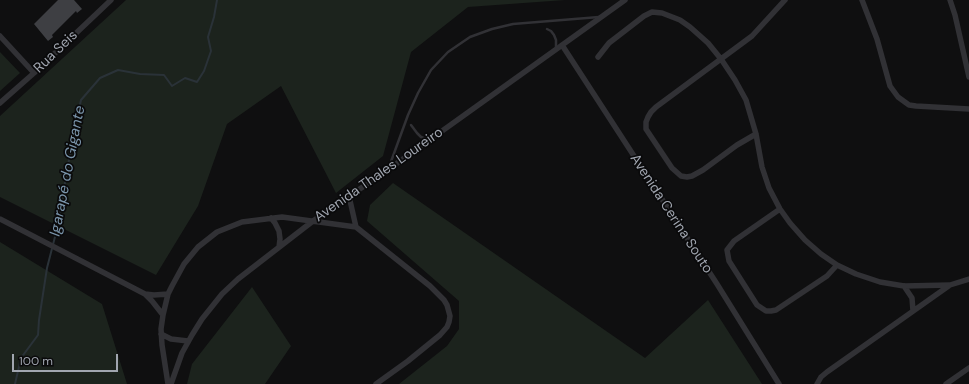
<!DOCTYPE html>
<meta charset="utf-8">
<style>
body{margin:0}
#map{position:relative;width:969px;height:384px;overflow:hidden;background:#0f0f10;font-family:"DM Sans",sans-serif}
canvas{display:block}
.scale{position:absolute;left:12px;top:354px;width:106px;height:18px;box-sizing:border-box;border:2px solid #a1a6b0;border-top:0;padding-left:5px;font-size:12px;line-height:14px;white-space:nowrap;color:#a1a6b0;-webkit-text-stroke:3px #0a0a0b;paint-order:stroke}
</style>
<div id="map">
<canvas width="969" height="384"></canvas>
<div class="scale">100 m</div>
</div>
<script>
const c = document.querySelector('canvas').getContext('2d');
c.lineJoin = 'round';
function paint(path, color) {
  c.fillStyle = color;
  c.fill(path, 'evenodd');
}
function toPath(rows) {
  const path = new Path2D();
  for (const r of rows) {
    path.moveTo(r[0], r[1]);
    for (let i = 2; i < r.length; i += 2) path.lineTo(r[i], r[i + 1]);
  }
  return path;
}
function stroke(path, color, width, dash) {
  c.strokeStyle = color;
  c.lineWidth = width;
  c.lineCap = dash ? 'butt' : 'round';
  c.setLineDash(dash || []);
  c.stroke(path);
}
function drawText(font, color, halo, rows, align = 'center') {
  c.font = font + ' "DM Sans",sans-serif';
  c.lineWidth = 3.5;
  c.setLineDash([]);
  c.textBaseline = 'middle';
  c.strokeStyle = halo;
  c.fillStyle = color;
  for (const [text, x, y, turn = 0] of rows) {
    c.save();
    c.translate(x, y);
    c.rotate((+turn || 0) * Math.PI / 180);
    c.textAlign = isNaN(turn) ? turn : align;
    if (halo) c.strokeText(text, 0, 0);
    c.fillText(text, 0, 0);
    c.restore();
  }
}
paint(toPath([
 [126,0,565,0,468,7,411,52,383,156,336,193,281,86,227,124,198,206,156,275,0,197,0,116],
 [0,52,20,73,0,91],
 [393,183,645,358,708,300,762,384,399,384,447,346,459,329,459,301,367,221,370,205],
 [0,242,102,304,127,384,0,384],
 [252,287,291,346,265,384,187,384,192,364]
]), '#1c231d');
stroke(toPath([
 [15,384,21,358,38,335,39,320,47,268,57,229,73,137,81,100,100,78,118,70,140,74,164,75,172,86,185,78,197,82,204,71,211,51,208,37,214,17,217,0]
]), '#2a3238', 2);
paint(toPath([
 [58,0,74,0,82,9,77,13,76,11,52,35,53,37,48,41,34,24]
]), '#3e3f43');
stroke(toPath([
 [547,29,551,31,554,35,556,40,556,49],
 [411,125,417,133,421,137,429,140],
 [389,167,408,115,418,93,431,70,448,52,470,37,492,29,513,24,599,17]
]), '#313135', 2.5);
stroke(toPath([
 [862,0,877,39,890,86,898,97,909,105,916,106,969,109],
 [950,0,955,15,969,77],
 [0,36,34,73],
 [562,45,717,284,779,384],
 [598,57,609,43,644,16,652,12,662,13,680,20,690,27,708,43,721,59,735,80,746,100,756,134,762,167,769,188,780,209,790,223,805,240,821,254,837,265,856,274,880,282,904,286,950,285],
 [0,103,34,73,111,0],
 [756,134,737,145,703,170,692,176,687,177,681,176,672,168,646,129,646,122,648,117,651,112,656,107,752,36,785,0],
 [349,196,356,227],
 [780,209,734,241,727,250,729,261,757,305,766,311,771,311,776,310,827,276,837,265],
 [271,218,275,223,279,231,280,239,279,247],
 [0,219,145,294,152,301,163,315],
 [904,286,912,298,913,311],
 [145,294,154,295,168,294],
 [161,334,171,339,188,341],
 [168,384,162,345,161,329,163,315,168,294,172,286,184,264,198,247,217,232,242,222,282,217,356,227,430,286,444,300,447,305,450,316,449,322,447,327,440,335,408,361,376,384],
 [171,384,182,353,192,335,202,319,222,294,238,279,313,221,389,169,625,0],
 [817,384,821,377,827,372,950,285,969,279],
 [946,384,969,368]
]), '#313135', 5.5);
drawText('14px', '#a1a6b0', '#0a0a0b', [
 ["Rua Seis",56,52,-44],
 ["Avenida Thales Loureiro",379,175,-35],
 ["Avenida Cerina Souto",671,214,57]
]);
drawText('italic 15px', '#7a94aa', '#0a0a0b', [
 ["Igarapé do Gigante",68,171,-79]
]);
</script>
